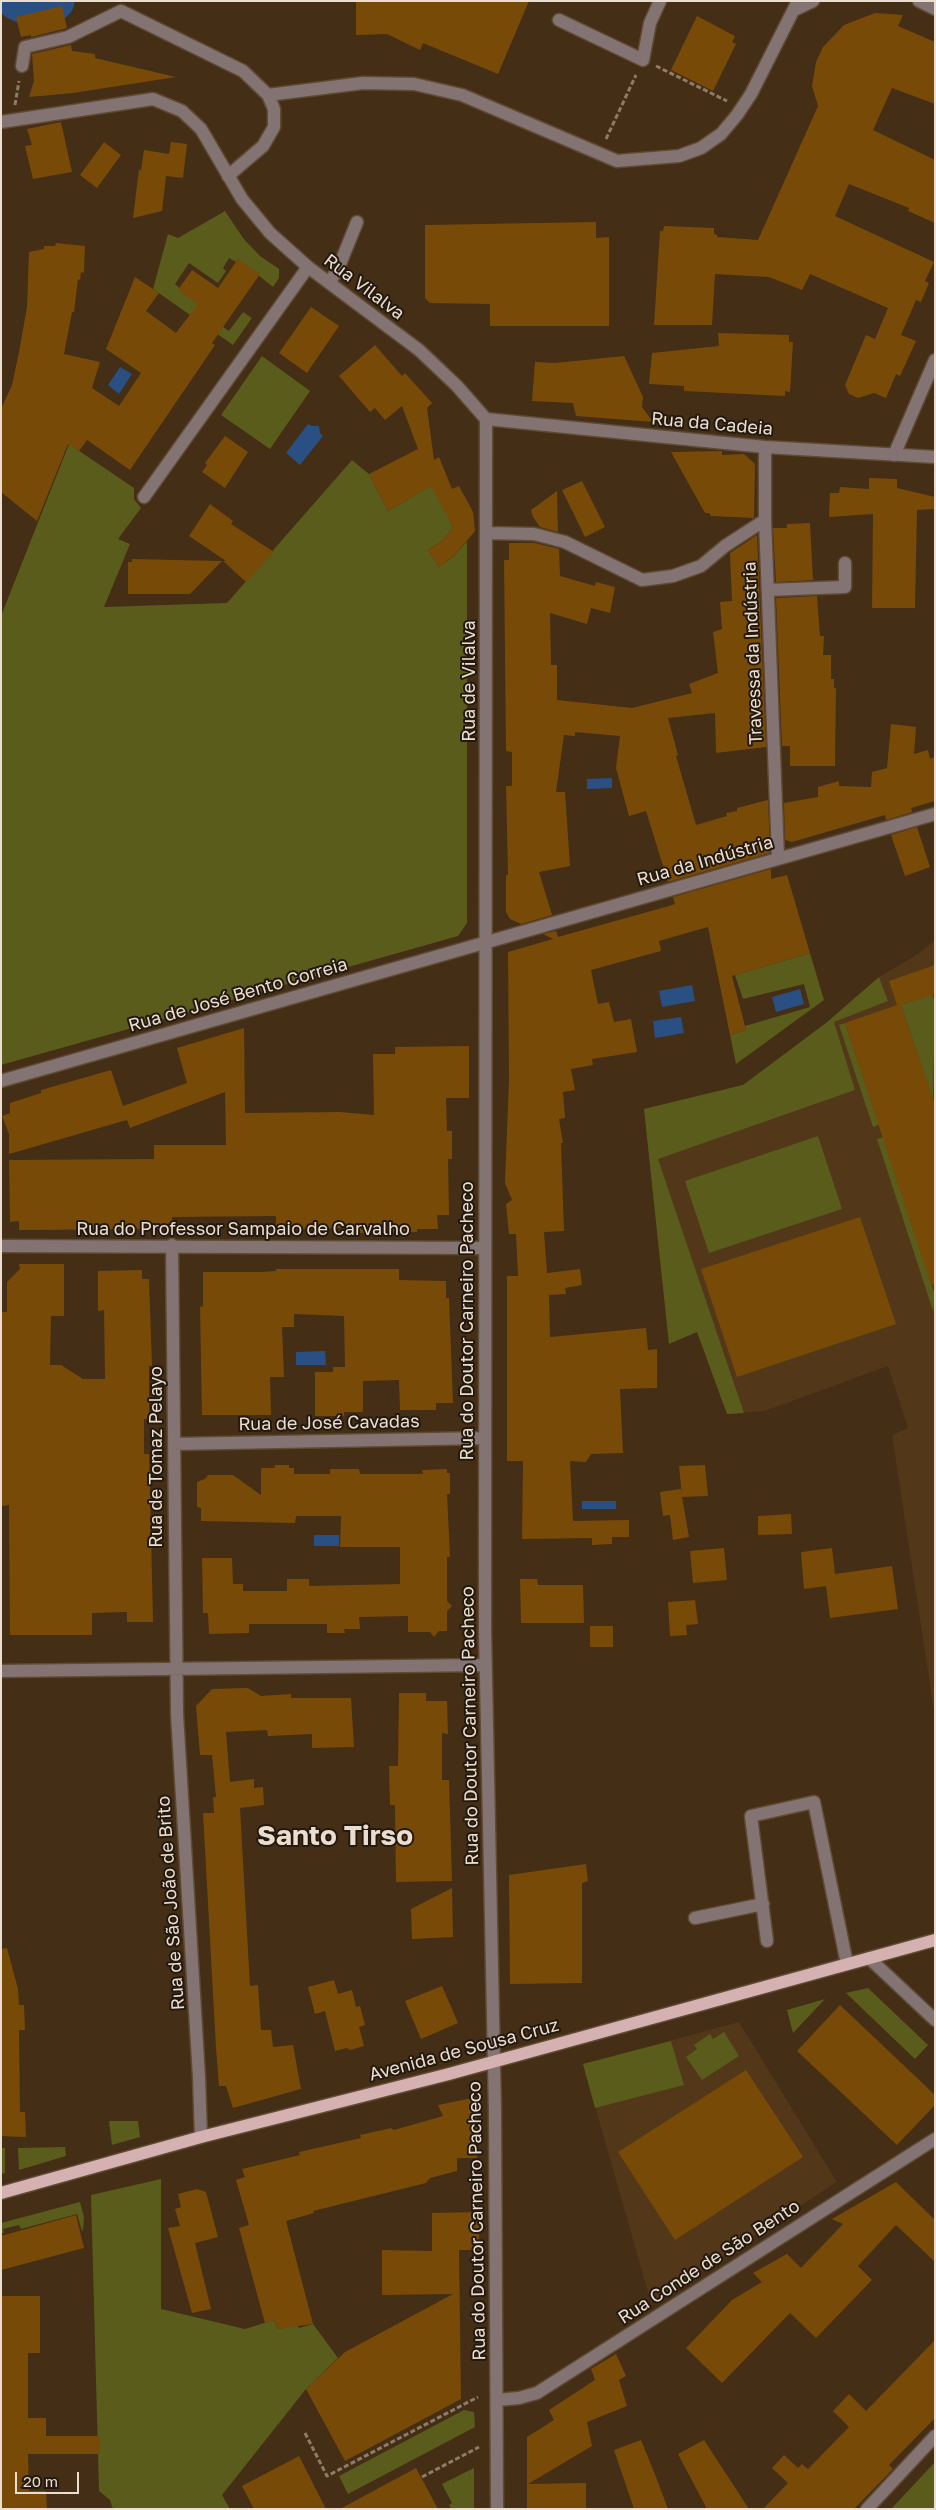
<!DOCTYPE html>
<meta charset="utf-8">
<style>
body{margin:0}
#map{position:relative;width:936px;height:2510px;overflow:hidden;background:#442e16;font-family:"Golos Text",sans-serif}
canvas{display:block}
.frame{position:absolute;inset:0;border:2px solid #ebddcf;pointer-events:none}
.scale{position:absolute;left:15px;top:2472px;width:64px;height:22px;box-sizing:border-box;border:2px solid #ebddcf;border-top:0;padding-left:6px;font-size:15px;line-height:18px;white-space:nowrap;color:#ebddcf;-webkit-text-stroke:4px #23190e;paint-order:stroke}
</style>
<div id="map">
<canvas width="936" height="2510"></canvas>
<div class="frame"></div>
<div class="scale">20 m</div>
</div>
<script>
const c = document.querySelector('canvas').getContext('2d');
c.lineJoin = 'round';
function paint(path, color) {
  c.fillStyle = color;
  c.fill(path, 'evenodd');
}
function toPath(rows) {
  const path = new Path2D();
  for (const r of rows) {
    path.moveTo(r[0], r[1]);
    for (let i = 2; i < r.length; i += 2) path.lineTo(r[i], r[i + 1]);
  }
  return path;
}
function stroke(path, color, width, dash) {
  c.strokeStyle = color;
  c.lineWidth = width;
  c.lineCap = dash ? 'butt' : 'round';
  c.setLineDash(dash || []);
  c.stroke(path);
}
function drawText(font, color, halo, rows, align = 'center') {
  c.font = font + ' "Golos Text",sans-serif';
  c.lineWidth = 4;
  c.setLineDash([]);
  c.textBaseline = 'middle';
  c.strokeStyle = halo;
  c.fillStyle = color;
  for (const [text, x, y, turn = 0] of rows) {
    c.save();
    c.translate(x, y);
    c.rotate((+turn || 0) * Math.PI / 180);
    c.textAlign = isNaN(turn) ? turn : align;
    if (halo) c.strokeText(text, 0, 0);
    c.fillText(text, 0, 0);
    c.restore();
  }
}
paint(toPath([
 [935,940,935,1718,892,1435,908,1428,888,1366,765,1411,727,1414,697,1332,669,1344,644,1109,743,1085,826,1023,879,977,918,954],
 [739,2022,837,2182,651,2303,583,2064]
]), '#523718');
paint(toPath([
 [225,211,243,238,260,256,279,269,279,278,273,287,238,259,236,262,229,258,223,268,226,271,218,283,189,263,175,284,204,308,202,312,229,331,243,312,252,318,233,345,153,289,168,234,178,238],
 [262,356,310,391,270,449,221,415],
 [69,444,134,488,134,499,141,508,118,539,130,544,104,607,227,603,352,460,369,474,388,511,432,485,453,527,443,540,428,550,439,567,454,556,467,541,467,923,458,936,1,1065,1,616],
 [810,953,824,1000,736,1064,730,1035,746,1030,745,1026,810,1007,804,984,743,999,735,975],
 [879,977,888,1001,834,1022,855,1090,658,1159,744,1413,727,1414,697,1332,669,1344,644,1109,743,1085,826,1023],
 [932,994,935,1002,933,1100,901,1005],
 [845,1023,877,1119,889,1121,873,1127,839,1025],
 [894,1134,884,1141,935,1295,933,1311,877,1139],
 [818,1136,842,1209,709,1253,685,1181],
 [868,1988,928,2045,915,2059,846,1993],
 [825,1999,793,2033,787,2010],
 [724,2032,739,2056,702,2080,686,2057,697,2049,694,2045,710,2034,713,2039],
 [671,2041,684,2085,595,2108,583,2064],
 [109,2121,138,2121,140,2137,112,2145],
 [65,2147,66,2156,19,2170,18,2148],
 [1,2148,5,2148,5,2173,1,2174],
 [161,2179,161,2309,245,2329,274,2320,278,2329,297,2325,299,2328,313,2324,338,2358,306,2389,222,2495,230,2509,113,2509,110,2500,99,2491,91,2195],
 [80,2202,84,2217,83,2230,82,2231,77,2214,21,2229,19,2225,3,2229,4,2233,1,2233,1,2223],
 [464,2410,474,2412,475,2427,348,2494,339,2476],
 [935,2462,935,2509,891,2509],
 [474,2468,474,2509,451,2509,449,2505,452,2503,442,2484]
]), '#595c1a');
paint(toPath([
 [120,367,132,374,119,394,108,385],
 [308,424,312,426,319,426,320,433,323,436,300,465,286,453],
 [612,778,612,788,587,789,587,779],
 [692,985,695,1001,662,1007,659,991],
 [800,989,804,1004,776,1012,772,997],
 [681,1017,684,1033,655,1038,653,1021],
 [325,1351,326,1365,296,1365,296,1352],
 [582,1501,616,1501,616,1509,582,1509],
 [314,1535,339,1535,339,1546,314,1546]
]), '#2a4f82');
stroke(toPath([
 [17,1,26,5,55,1]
]), '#2a4f82', 39);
paint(toPath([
 [356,1,529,1,498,74,423,43,420,50,387,34,356,35],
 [62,6,67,28,31,37,31,35,21,37,16,17],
 [875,13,903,15,898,26,935,42,935,104,892,88,873,130,935,160,935,223,908,211,909,208,849,184,835,216,934,262,925,281,929,283,921,302,916,300,901,335,916,341,900,376,896,374,886,398,874,393,858,398,849,394,845,385,866,335,875,339,888,308,810,274,802,290,769,277,715,274,712,325,654,325,660,231,663,231,664,226,714,228,714,234,717,235,717,237,758,240,818,106,812,86,816,62,823,47,844,25],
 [697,16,735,36,732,42,736,44,713,91,671,70],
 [71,45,72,51,95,54,95,58,176,77,73,93,29,97,34,81,32,54],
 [61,122,72,172,33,179,25,146,32,145,27,129],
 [104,142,121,155,97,188,80,175],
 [171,142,187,144,183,178,166,176,162,211,133,218,139,169,141,171,144,150,169,154],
 [596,222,596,238,609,237,609,326,490,326,490,304,430,303,425,298,425,225],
 [56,243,85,246,84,273,81,272,80,280,78,279,74,312,72,312,64,354,100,362,92,388,119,406,141,373,106,349,135,277,159,293,146,311,176,333,198,304,178,290,192,270,218,288,238,259,260,274,212,343,215,345,130,470,87,440,79,451,68,444,37,521,1,492,1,409,12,385,19,352,27,307,29,252,44,249,44,246,55,246],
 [311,307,339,326,307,373,279,353],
 [718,333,789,335,789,342,793,342,790,392,785,391,785,396,684,391,684,386,649,384,652,353,719,346],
 [375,345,402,376,405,373,432,403,427,408,434,460,439,457,452,489,459,486,473,512,475,531,454,556,439,567,428,550,443,540,453,527,431,486,388,511,369,474,418,449,402,406,385,420,375,408,370,412,339,376],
 [624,356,643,397,642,407,653,422,576,416,573,403,532,401,535,362,555,363],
 [225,436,248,452,225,488,202,472,207,465,205,463],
 [722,451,722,455,744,454,755,464,754,518,711,516,709,513,705,513,671,452],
 [869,478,897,479,897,488,935,497,935,509,917,510,915,608,872,608,873,514,829,517,830,493,839,493,840,487,869,489],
 [582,481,605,527,585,537,562,490],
 [557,491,558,532,540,527,533,517,531,510],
 [210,504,233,521,231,524,274,552,246,582,223,561,226,561,189,536],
 [810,523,813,580,776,582,773,528,787,528,787,524],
 [757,535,766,747,716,753,715,713,668,718,678,755,676,756,696,825,727,816,726,813,737,811,737,808,768,800,770,853,668,882,646,811,629,816,616,768,620,736,575,732,575,736,564,735,556,792,565,792,570,866,539,872,552,915,521,924,510,919,506,912,506,875,508,875,506,786,512,786,512,752,506,751,504,560,509,560,509,543,535,543,559,549,560,576,595,586,596,582,615,587,610,613,591,608,587,624,550,613,551,665,557,665,557,700,632,708,692,693,689,684,718,673,713,632,722,629,720,602,732,601,730,553],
 [132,559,222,561,190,594,128,594,128,562,132,562],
 [817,596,820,636,824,636,823,655,831,655,831,679,834,679,834,688,836,688,835,766,790,766,790,746,782,746,776,598],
 [891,724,916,727,914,754,928,750,930,759,935,757,935,801,911,808,912,812,886,820,885,815,792,842,785,840,784,803,818,797,818,787,839,781,839,786,871,787,872,772,887,768],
 [917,827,930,867,905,876,891,835],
 [771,869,771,879,787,875,810,953,732,976,746,1030,730,1035,708,927,659,941,661,951,591,970,598,1004,609,1002,614,1022,631,1019,637,1052,592,1059,593,1065,571,1069,575,1090,563,1092,565,1118,559,1119,563,1143,561,1143,564,1231,544,1232,547,1273,580,1269,582,1285,565,1288,566,1294,549,1295,550,1337,646,1328,648,1350,657,1349,657,1388,620,1389,623,1453,591,1454,586,1462,570,1461,573,1521,629,1520,629,1537,612,1537,612,1544,592,1545,592,1538,522,1539,523,1461,507,1461,507,1276,518,1276,516,1234,509,1234,506,1204,512,1200,505,1183,509,1080,508,952,553,939,543,934,556,931,558,937,669,906,675,904,673,897],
 [935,965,935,994,901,1005,935,1104,935,1284,931,1285,845,1023,897,1005,889,981],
 [244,1028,245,1113,340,1112,374,1115,373,1054,395,1054,395,1047,469,1046,469,1098,446,1098,447,1131,452,1131,452,1159,448,1159,449,1215,437,1215,438,1229,417,1229,417,1232,355,1233,355,1228,276,1229,276,1216,172,1217,172,1229,19,1230,19,1221,10,1222,9,1160,154,1159,154,1145,226,1145,225,1092,130,1128,127,1120,9,1154,9,1134,2,1116,10,1113,10,1103,41,1093,41,1090,111,1070,123,1106,187,1083,177,1048],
 [860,1217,896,1324,737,1377,701,1269],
 [19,1264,64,1264,64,1316,51,1316,50,1365,61,1365,83,1379,105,1379,104,1310,98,1311,98,1271,142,1270,142,1279,149,1279,152,1366,149,1366,149,1419,144,1419,144,1454,149,1454,150,1488,153,1622,127,1622,127,1612,92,1613,92,1635,10,1635,9,1505,1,1506,1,1312,7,1312,7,1282,20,1269],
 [276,1269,399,1269,399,1280,446,1281,446,1298,449,1298,453,1403,436,1403,436,1410,400,1410,399,1380,363,1381,363,1412,344,1412,344,1416,315,1416,315,1372,333,1372,333,1367,345,1367,344,1316,294,1314,294,1327,282,1327,284,1377,270,1377,271,1415,202,1415,200,1307,203,1306,203,1272,262,1272,276,1271],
 [275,1465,289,1465,289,1468,294,1468,294,1474,330,1474,330,1469,359,1469,360,1474,423,1474,422,1470,447,1469,447,1473,450,1473,450,1494,447,1494,450,1557,447,1557,447,1601,452,1606,447,1611,447,1631,439,1631,434,1637,430,1632,408,1632,408,1616,359,1617,360,1629,344,1629,345,1633,327,1633,327,1624,249,1624,249,1633,209,1634,208,1613,203,1613,202,1558,232,1558,233,1584,243,1584,243,1591,287,1591,287,1579,309,1579,309,1586,400,1584,400,1547,340,1547,341,1516,296,1516,295,1523,201,1521,201,1508,197,1507,197,1482,205,1479,208,1475,233,1475,261,1495,261,1468,274,1468],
 [705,1465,708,1496,682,1497,689,1537,673,1540,670,1515,663,1516,660,1492,681,1489,682,1496,679,1466],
 [791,1514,792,1534,758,1535,758,1516],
 [724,1548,727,1580,693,1583,690,1551],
 [832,1548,835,1574,892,1566,898,1609,830,1618,826,1586,804,1589,801,1552],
 [520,1579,537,1579,538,1585,583,1585,584,1623,521,1623],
 [695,1600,698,1624,686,1625,687,1635,670,1636,668,1602],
 [590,1626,613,1626,613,1647,590,1647],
 [248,1688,261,1696,291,1694,291,1698,351,1698,354,1747,312,1748,312,1734,268,1736,267,1730,226,1732,230,1782,254,1779,254,1788,263,1787,264,1805,240,1808,250,1986,258,1985,261,2030,271,2030,273,2047,293,2045,301,2089,233,2108,226,2086,219,2086,216,2048,203,1813,214,1813,213,1797,216,1797,212,1755,200,1755,196,1706,212,1689],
 [399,1693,426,1693,426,1701,447,1701,448,1734,442,1733,442,1780,449,1780,452,1881,396,1882,395,1805,390,1805,389,1766,398,1766],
 [586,1864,588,1881,582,1883,582,1983,510,1984,509,1875],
 [452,1888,453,1937,412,1939,411,1909],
 [7,1948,18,1989,19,2005,24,2005,25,2030,19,2030,20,2112,25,2112,26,2137,1,2136,1,1949],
 [334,1980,338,1994,352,1990,356,2007,360,2006,365,2025,359,2027,364,2046,350,2050,347,2048,335,2051,325,2011,315,2014,308,1987],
 [442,1986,458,2023,421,2039,405,2001],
 [840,2005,935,2095,935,2105,897,2145,797,2051],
 [746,2070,803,2157,675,2240,618,2152],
 [477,2097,477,2158,457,2158,457,2171,430,2178,426,2183,313,2211,314,2213,286,2221,313,2324,278,2329,274,2320,265,2323,239,2228,249,2225,236,2180,245,2177,242,2169,300,2155,299,2152,361,2138,360,2135,391,2128,394,2130,443,2116,438,2105],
 [896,2182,935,2220,935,2262,896,2225,858,2266,872,2280,816,2338,790,2313,722,2383,686,2348,732,2300,762,2282,753,2273,787,2254,801,2268,843,2224,832,2219],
 [197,2189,206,2192,218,2237,195,2243,211,2309,192,2313,168,2228,180,2226,175,2209,181,2207,178,2194],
 [479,2212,479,2250,459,2250,461,2399,345,2461,306,2389,345,2352,453,2294,382,2295,382,2250,432,2251,432,2213],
 [76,2215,84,2248,1,2270,1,2236],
 [1,2296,40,2296,40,2353,28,2353,28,2418,46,2418,46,2436,100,2436,100,2454,28,2454,29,2491,46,2491,47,2509,1,2509],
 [935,2340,935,2418,889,2465,893,2469,854,2509,763,2509,788,2483,772,2468,784,2455,798,2468,802,2464,808,2469,849,2427,833,2411,849,2394,866,2411],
 [616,2354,626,2376,619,2380,627,2406,587,2422,592,2446,528,2484,586,2483,586,2509,527,2509,527,2437,554,2420,549,2410,595,2380,591,2369],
 [641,2440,656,2477,668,2509,634,2509,614,2450],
 [704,2440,749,2509,707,2509,678,2454],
 [299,2456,326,2509,254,2509,242,2486],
 [416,2468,438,2509,340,2509]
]), '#784a08');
const minor = toPath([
 [919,1,935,9],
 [794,10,813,1],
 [121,11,243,71,268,95],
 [559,20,643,60,650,23,660,1],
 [22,66,25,47,68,37,121,11],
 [1,122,153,99,182,111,201,129,242,199,270,233,308,267,419,350,457,386,486,419],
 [228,176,263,146,274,127,274,109,268,95,363,83,414,84,462,95,617,161,679,156,701,148,721,134,737,115,751,94,798,1],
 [329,283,338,269,357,222],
 [486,419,485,1631,495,2112,497,2509],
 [486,419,765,447,935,457],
 [765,447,765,520,778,857],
 [894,455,935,360],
 [144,497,308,267],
 [486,533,534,534,565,542,642,580,673,576,701,566,725,546,765,520],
 [768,590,845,587,845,563],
 [1,1081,935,814],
 [172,1245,177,1714,199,2077,201,2137],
 [1,1246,485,1248],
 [174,1444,485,1438],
 [1,1671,485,1665],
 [695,1918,763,1904],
 [767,1941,751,1816,814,1802,847,1964],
 [869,1958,935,2020],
 [497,2400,519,2398,537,2393,935,2139],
 [867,2509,935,2436]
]);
const major = toPath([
 [1,2193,201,2137,449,2074,935,1940]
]);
stroke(minor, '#5f4a34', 15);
stroke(major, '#5f4a34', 15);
stroke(toPath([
 [656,66,727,101],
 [15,105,19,81],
 [606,139,636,75],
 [305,2433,327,2476,478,2397],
 [422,2477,479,2447]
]), '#8e7c68', 3, [5, 2.5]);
stroke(minor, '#847373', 12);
stroke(major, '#d5b1b2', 12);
drawText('18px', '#ebddcf', '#23190e', [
 ["Rua Vilalva",364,287,37],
 ["Rua da Cadeia",712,424,5],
 ["Travessa da Indústria",753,653,-92],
 ["Rua de Vilalva",469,681,-90],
 ["Rua da Indústria",705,861,-16],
 ["Rua de José Bento Correia",238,995,-16],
 ["Rua do Professor Sampaio de Carvalho",243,1229],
 ["Rua do Doutor Carneiro Pacheco",467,1321,-90],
 ["Rua de José Cavadas",329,1423,-1],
 ["Rua de Tomaz Pelayo",156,1457,-90],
 ["Rua do Doutor Carneiro Pacheco",470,1726,-91],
 ["Rua de São João de Brito",171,1903,-94],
 ["Avenida de Sousa Cruz",464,2050,-15],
 ["Rua do Doutor Carneiro Pacheco",477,2221,-91],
 ["Rua Conde de São Bento",709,2262,-33]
]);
drawText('bold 28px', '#ebddcf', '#23190e', [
 ["Santo Tirso",335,1836]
]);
</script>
